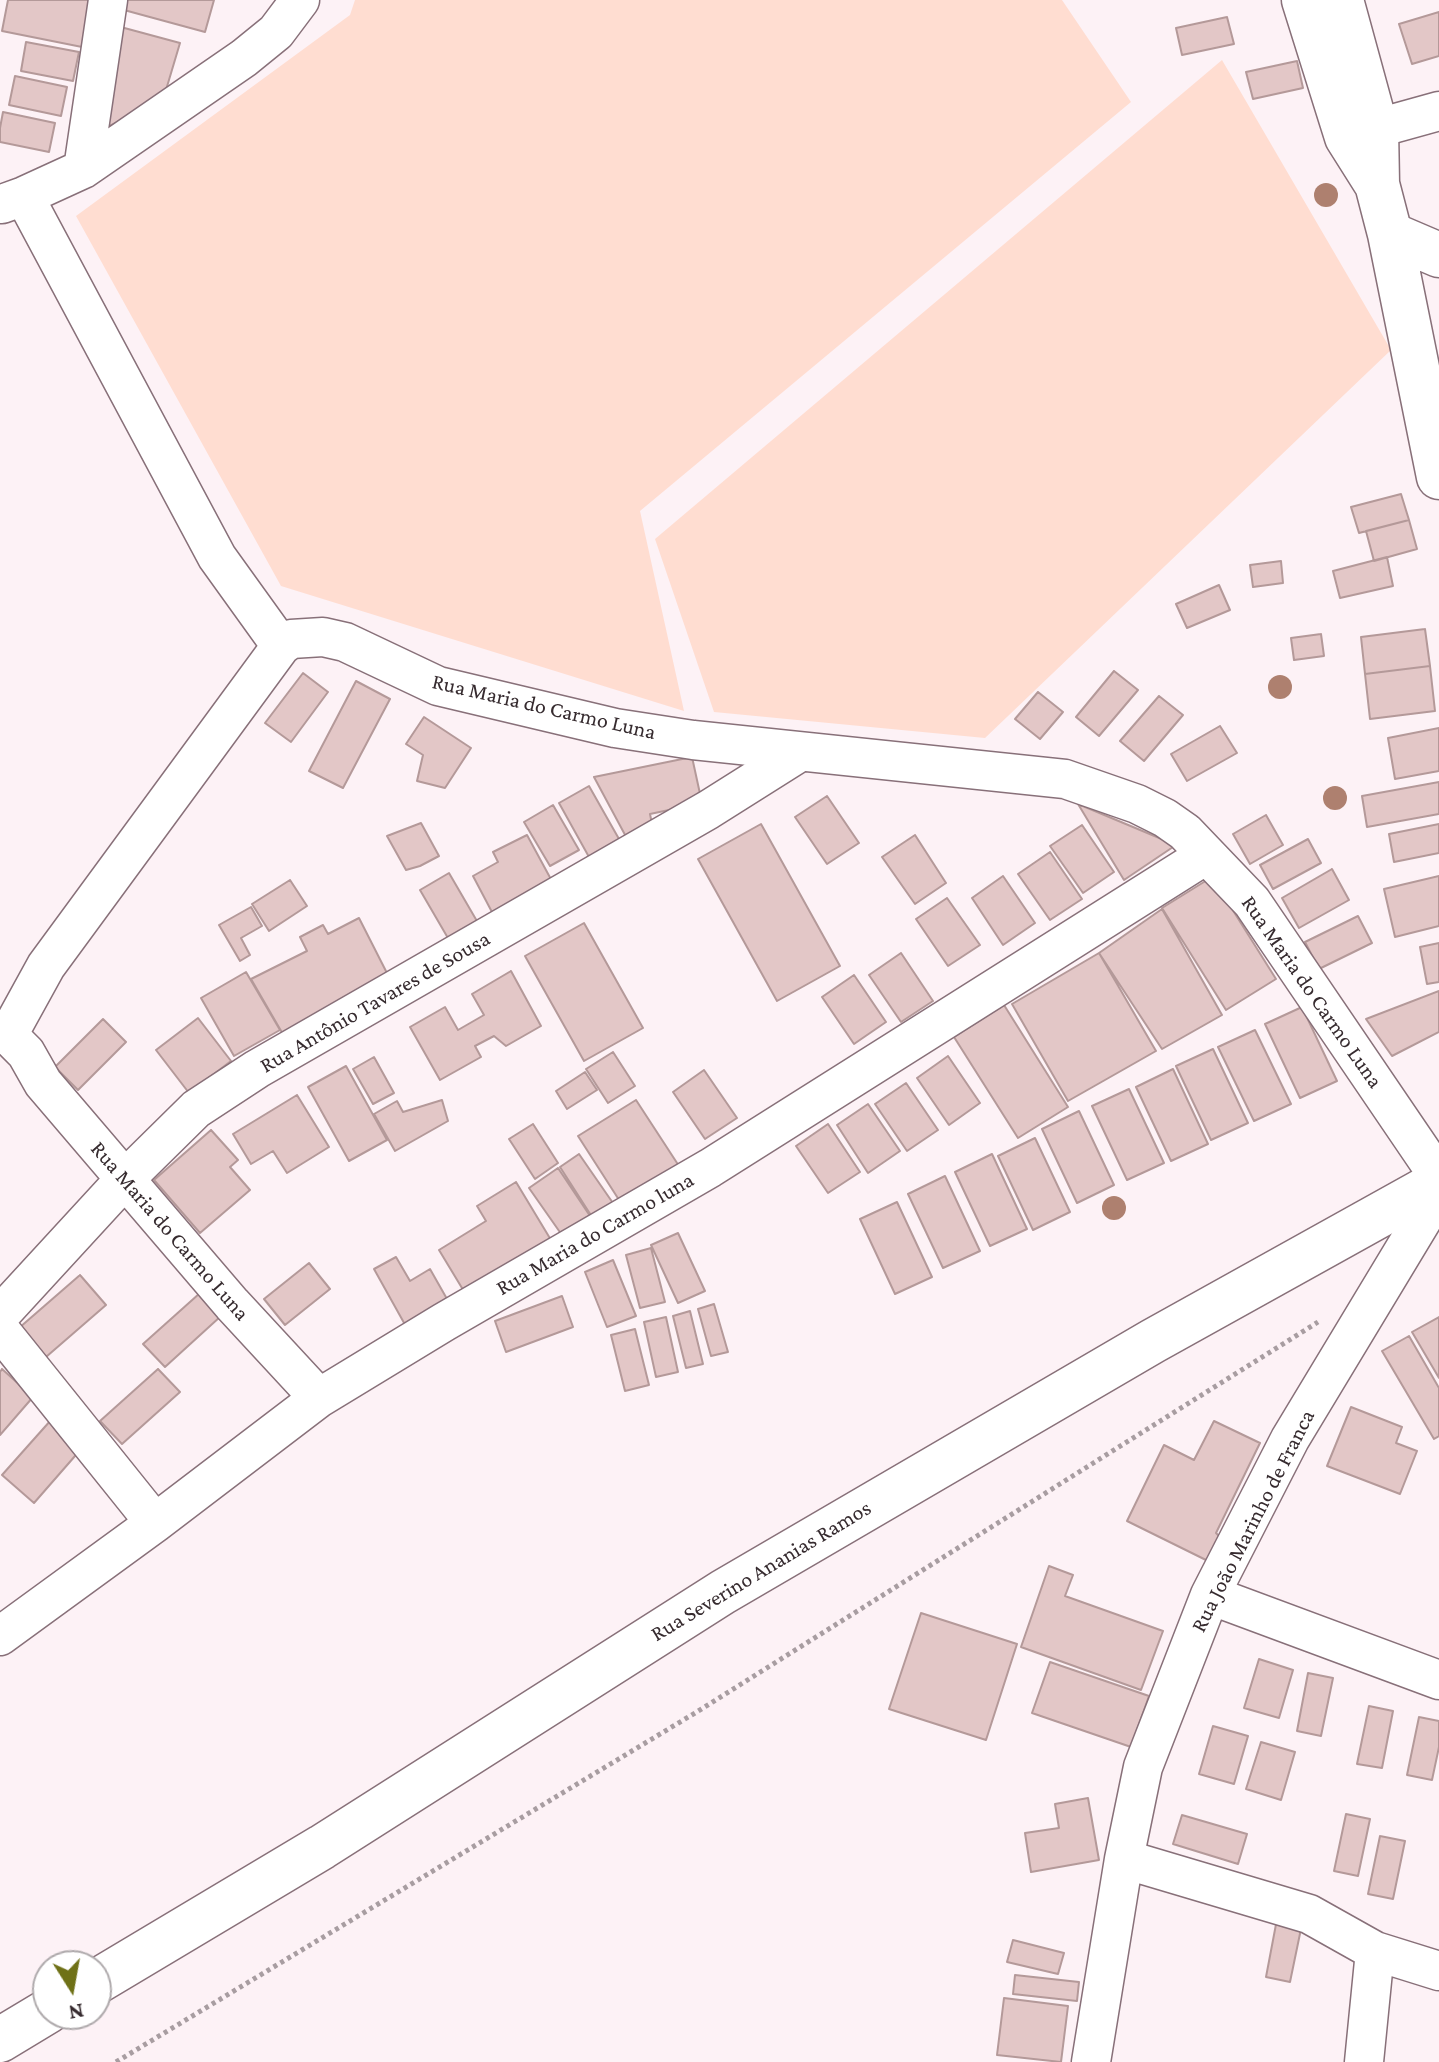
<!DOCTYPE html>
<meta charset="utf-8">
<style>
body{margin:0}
#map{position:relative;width:1439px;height:2062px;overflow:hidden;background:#fdf2f6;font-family:"Crimson Pro",serif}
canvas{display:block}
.north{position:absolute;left:32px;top:1950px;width:80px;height:80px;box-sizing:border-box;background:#fff;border:2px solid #afaaac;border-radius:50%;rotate:169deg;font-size:22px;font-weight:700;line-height:32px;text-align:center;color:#362b2f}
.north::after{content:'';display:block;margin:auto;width:28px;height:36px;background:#6f7117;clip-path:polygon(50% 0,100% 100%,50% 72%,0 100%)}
</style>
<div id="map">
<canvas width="1439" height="2062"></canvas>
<div class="north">N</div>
</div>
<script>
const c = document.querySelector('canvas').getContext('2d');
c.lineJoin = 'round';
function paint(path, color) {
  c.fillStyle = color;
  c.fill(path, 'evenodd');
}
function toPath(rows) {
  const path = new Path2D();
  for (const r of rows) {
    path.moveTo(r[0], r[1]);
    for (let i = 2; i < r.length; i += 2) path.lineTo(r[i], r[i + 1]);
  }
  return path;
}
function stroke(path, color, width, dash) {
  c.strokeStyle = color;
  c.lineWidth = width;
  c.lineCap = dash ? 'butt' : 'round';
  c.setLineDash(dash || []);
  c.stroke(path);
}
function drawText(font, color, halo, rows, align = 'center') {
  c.font = font + ' "Crimson Pro",serif';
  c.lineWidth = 6;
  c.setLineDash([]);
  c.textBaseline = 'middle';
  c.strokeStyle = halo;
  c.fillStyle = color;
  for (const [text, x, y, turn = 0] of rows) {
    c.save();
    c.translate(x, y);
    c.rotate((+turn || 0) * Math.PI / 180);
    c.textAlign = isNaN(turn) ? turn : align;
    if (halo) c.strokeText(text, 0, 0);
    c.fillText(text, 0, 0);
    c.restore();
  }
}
paint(toPath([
 [355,0,1062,0,1131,102,640,511,684,711,281,586,76,216,350,15],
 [1222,60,1391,350,985,738,714,712,655,539]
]), '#ffddd1');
const building = toPath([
 [8,0,91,0,82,47,2,31,8,0],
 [127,0,214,0,205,32,124,10,127,0],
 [1439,12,1439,56,1412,64,1399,24,1439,12],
 [1227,17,1234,44,1182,55,1176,28,1227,17],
 [117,26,180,43,163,100,95,133,117,26],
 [26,42,79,52,73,81,21,71,26,42],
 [1297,61,1303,88,1253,99,1246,72,1297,61],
 [15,76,67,87,61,116,9,105,15,76],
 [3,112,55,123,49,152,0,142,0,128,3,112],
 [1401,494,1409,520,1359,533,1351,507,1401,494],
 [1409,520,1417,549,1374,561,1366,531,1409,520],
 [1387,557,1393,586,1340,598,1333,571,1387,557],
 [1281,561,1283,583,1253,587,1250,565,1281,561],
 [1219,585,1230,610,1187,628,1176,604,1219,585],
 [1425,629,1430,666,1365,674,1361,637,1425,629],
 [1321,634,1324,656,1294,660,1291,638,1321,634],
 [1430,666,1435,711,1370,719,1365,674,1430,666],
 [1114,671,1138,690,1099,736,1076,717,1114,671],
 [303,673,328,692,291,742,265,723,303,673],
 [356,681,390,699,343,788,309,771,356,681],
 [1038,692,1063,712,1040,739,1015,719,1038,692],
 [1159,696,1183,715,1144,761,1120,741,1159,696],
 [424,717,471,748,445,788,417,781,423,755,406,744,424,717],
 [1220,726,1237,753,1187,781,1171,754,1220,726],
 [1439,728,1439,771,1395,779,1388,738,1439,728],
 [692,757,702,803,650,814,654,834,631,846,594,777,692,757],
 [1439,782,1439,814,1367,827,1362,796,1439,782],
 [589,786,619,839,589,857,559,803,589,786],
 [827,796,859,843,827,864,795,817,827,796],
 [1078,804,1176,845,1124,880,1078,804],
 [553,805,579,850,550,866,524,822,553,805],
 [1266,815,1283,845,1250,864,1233,834,1266,815],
 [421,823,439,856,420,866,406,870,387,836,421,823],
 [761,824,840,966,777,1001,698,859,761,824],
 [1439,824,1439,853,1394,862,1389,834,1439,824],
 [1082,825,1114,872,1083,893,1050,846,1082,825],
 [527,835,553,883,493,914,473,876,498,862,493,852,527,835],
 [915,835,946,883,915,904,882,857,915,835],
 [1308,839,1321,863,1273,889,1260,865,1308,839],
 [1050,852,1082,899,1050,920,1018,874,1050,852],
 [1332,869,1349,900,1299,928,1282,898,1332,869],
 [449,873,481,928,452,945,420,890,449,873],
 [1003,876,1035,923,1003,945,972,898,1003,876],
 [1439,876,1439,926,1395,937,1384,889,1439,876],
 [1212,877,1276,979,1226,1010,1162,908,1212,877],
 [290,880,307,906,269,931,252,904,290,880],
 [947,898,980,945,948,966,916,919,947,898],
 [251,907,262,926,241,938,250,955,240,961,219,925,251,907],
 [1162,909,1222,1015,1162,1049,1099,953,1162,909],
 [1358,916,1372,943,1319,969,1305,942,1358,916],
 [359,918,391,981,284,1036,251,979,307,951,300,937,323,925,328,934,359,918],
 [584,923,643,1028,584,1061,525,956,584,923],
 [1439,943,1439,982,1427,984,1420,947,1439,943],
 [901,953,933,1001,901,1022,869,975,901,953],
 [1099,953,1156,1051,1068,1101,1012,1004,1099,953],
 [511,971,541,1026,506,1046,494,1036,475,1046,481,1057,440,1080,410,1027,445,1007,458,1030,484,1015,472,994,511,971],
 [246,972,280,1030,234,1056,201,998,246,972],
 [854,975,886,1022,854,1044,822,997,854,975],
 [1439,991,1439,1032,1392,1056,1366,1019,1439,991],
 [1004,1005,1068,1107,1018,1138,954,1037,1004,1005],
 [1302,1007,1337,1081,1300,1098,1265,1024,1302,1007],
 [198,1018,231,1061,189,1093,156,1050,198,1018],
 [103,1019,126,1042,78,1090,55,1067,103,1019],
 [1255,1030,1291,1104,1254,1121,1218,1047,1255,1030],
 [1213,1049,1248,1123,1211,1140,1176,1066,1213,1049],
 [613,1052,635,1086,608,1103,586,1069,613,1052],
 [948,1056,980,1103,949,1125,917,1078,948,1056],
 [374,1057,394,1093,373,1104,353,1069,374,1057],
 [346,1066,387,1140,349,1161,308,1087,346,1066],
 [1173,1069,1208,1144,1171,1161,1136,1087,1173,1069],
 [704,1070,737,1118,705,1139,673,1092,704,1070],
 [585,1072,597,1090,567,1109,556,1091,585,1072],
 [906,1083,938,1130,907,1151,875,1104,906,1083],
 [1129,1089,1164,1163,1127,1180,1092,1106,1129,1089],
 [297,1095,329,1147,287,1173,273,1151,251,1164,233,1134,297,1095],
 [442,1100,448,1121,395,1151,374,1114,397,1101,403,1112,442,1100],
 [636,1100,679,1166,621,1203,578,1136,636,1100],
 [868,1104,900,1151,868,1173,837,1125,868,1104],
 [1079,1111,1114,1185,1077,1203,1042,1129,1079,1111],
 [533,1124,558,1163,535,1179,509,1139,533,1124],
 [828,1124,860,1172,828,1193,796,1146,828,1124],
 [211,1130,238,1160,230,1167,250,1190,200,1233,154,1180,211,1130],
 [1035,1138,1070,1212,1033,1230,998,1156,1035,1138],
 [579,1154,615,1206,594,1220,560,1167,579,1154],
 [992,1154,1027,1229,990,1246,955,1172,992,1154],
 [558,1168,592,1219,564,1238,529,1188,558,1168],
 [945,1176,980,1251,943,1268,908,1194,945,1176],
 [516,1182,551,1240,465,1293,439,1250,486,1221,477,1206,516,1182],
 [897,1202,932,1277,895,1294,860,1219,897,1202],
 [678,1233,705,1291,678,1303,651,1245,678,1233],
 [651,1248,665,1302,640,1308,626,1255,651,1248],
 [396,1257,410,1281,430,1269,451,1306,408,1330,374,1269,396,1257],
 [613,1260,636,1316,607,1327,585,1272,613,1260],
 [309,1263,330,1289,285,1325,264,1299,309,1263],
 [80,1275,106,1305,46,1357,19,1328,80,1275],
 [200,1293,221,1316,165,1367,143,1344,200,1293],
 [562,1296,573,1327,506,1352,495,1321,562,1296],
 [714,1304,728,1352,711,1356,698,1309,714,1304],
 [690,1311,703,1364,686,1368,673,1316,690,1311],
 [666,1317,678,1372,656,1377,644,1322,666,1317],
 [1439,1317,1439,1378,1412,1332,1439,1317],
 [635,1329,649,1385,625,1391,611,1335,635,1329],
 [1409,1336,1439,1388,1439,1436,1434,1439,1382,1351,1409,1336],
 [2,1369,33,1397,0,1435,0,1372,2,1369],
 [158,1369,180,1392,122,1444,100,1421,158,1369],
 [1351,1407,1402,1427,1396,1443,1417,1451,1400,1494,1327,1466,1351,1407],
 [51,1420,82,1448,34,1503,2,1475,51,1420],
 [1214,1421,1260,1443,1216,1533,1220,1537,1208,1561,1127,1521,1164,1445,1194,1460,1214,1421],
 [1049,1566,1073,1575,1065,1596,1163,1631,1141,1690,1021,1647,1049,1566],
 [921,1613,1017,1644,986,1740,889,1709,921,1613],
 [1259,1659,1293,1670,1279,1718,1244,1708,1259,1659],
 [1050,1662,1149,1696,1131,1747,1032,1713,1050,1662],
 [1308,1673,1333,1678,1321,1736,1297,1731,1308,1673],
 [1369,1706,1393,1711,1382,1768,1357,1764,1369,1706],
 [1419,1717,1439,1721,1439,1747,1432,1780,1407,1775,1419,1717],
 [1213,1726,1248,1736,1234,1784,1199,1774,1213,1726],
 [1261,1742,1295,1752,1281,1800,1246,1789,1261,1742],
 [1088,1798,1099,1860,1031,1872,1025,1833,1059,1828,1055,1804,1088,1798],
 [1346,1814,1370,1819,1358,1876,1334,1871,1346,1814],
 [1182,1815,1247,1834,1238,1864,1173,1844,1182,1815],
 [1380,1836,1405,1841,1393,1899,1368,1894,1380,1836],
 [1277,1919,1302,1924,1290,1982,1266,1977,1277,1919],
 [1013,1940,1064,1953,1058,1974,1007,1962,1013,1940],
 [1015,1975,1079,1982,1077,2001,1013,1994,1015,1975],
 [1004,1998,1068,2006,1061,2062,997,2055,1004,1998]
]);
paint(building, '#e3c7c7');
stroke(building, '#b49999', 2);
const street = toPath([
 [1349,136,1439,111],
 [83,169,108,0],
 [24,196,217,557,281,646],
 [2,204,24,196,83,169,244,58,276,32,300,0],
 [0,1315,125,1179,196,1109,257,1069,708,810,800,752],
 [0,1330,155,1523],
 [319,1398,232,1304,125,1179,43,1083,26,1053,8,1035,46,966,281,646,291,639,323,637,345,642,438,686,615,728,693,740,1065,779,1137,804,1165,818,1185,832,1252,902,1439,1177],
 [1210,1595,1439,1680],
 [0,1636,155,1523,319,1398,444,1322,710,1168,1206,855],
 [1124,1859,1309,1914,1375,1951,1364,2062],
 [1375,1951,1439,1971],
 [1091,2062,1124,1859,1143,1767,1210,1595,1290,1439,1439,1192]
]);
const secondary = toPath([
 [1304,0,1347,137,1376,183],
 [1341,0,1376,128,1377,184,1390,234,1439,477],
 [1390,234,1439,255]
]);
const primary = toPath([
 [96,1982,322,1847,723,1592,1153,1341,1439,1182],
 [0,2040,48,2011]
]);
stroke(street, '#887079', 41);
stroke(secondary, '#887079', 47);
stroke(primary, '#887079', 47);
stroke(toPath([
 [116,2062,695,1713,1318,1322]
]), '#a89da1', 5, [4, 4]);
stroke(street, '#fff', 38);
stroke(secondary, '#fff', 44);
stroke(primary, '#fff', 44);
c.fillStyle = '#ae806f';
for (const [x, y] of [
 [1326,195],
 [1280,687],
 [1335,798],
 [1114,1208]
]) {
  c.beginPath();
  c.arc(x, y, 12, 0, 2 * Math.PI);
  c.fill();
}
drawText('22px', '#362b2f', '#fff', [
 ["Rua Maria do Carmo Luna",544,707,13],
 ["Rua Maria do Carmo Luna",1312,992,55],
 ["Rua Antônio Tavares de Sousa",375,1002,-30],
 ["Rua Maria do Carmo Luna",170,1231,49],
 ["Rua Maria do Carmo luna",595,1234,-30],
 ["Rua João Marinho de Franca",1253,1521,-63],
 ["Rua Severino Ananias Ramos",761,1571,-31]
]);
</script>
